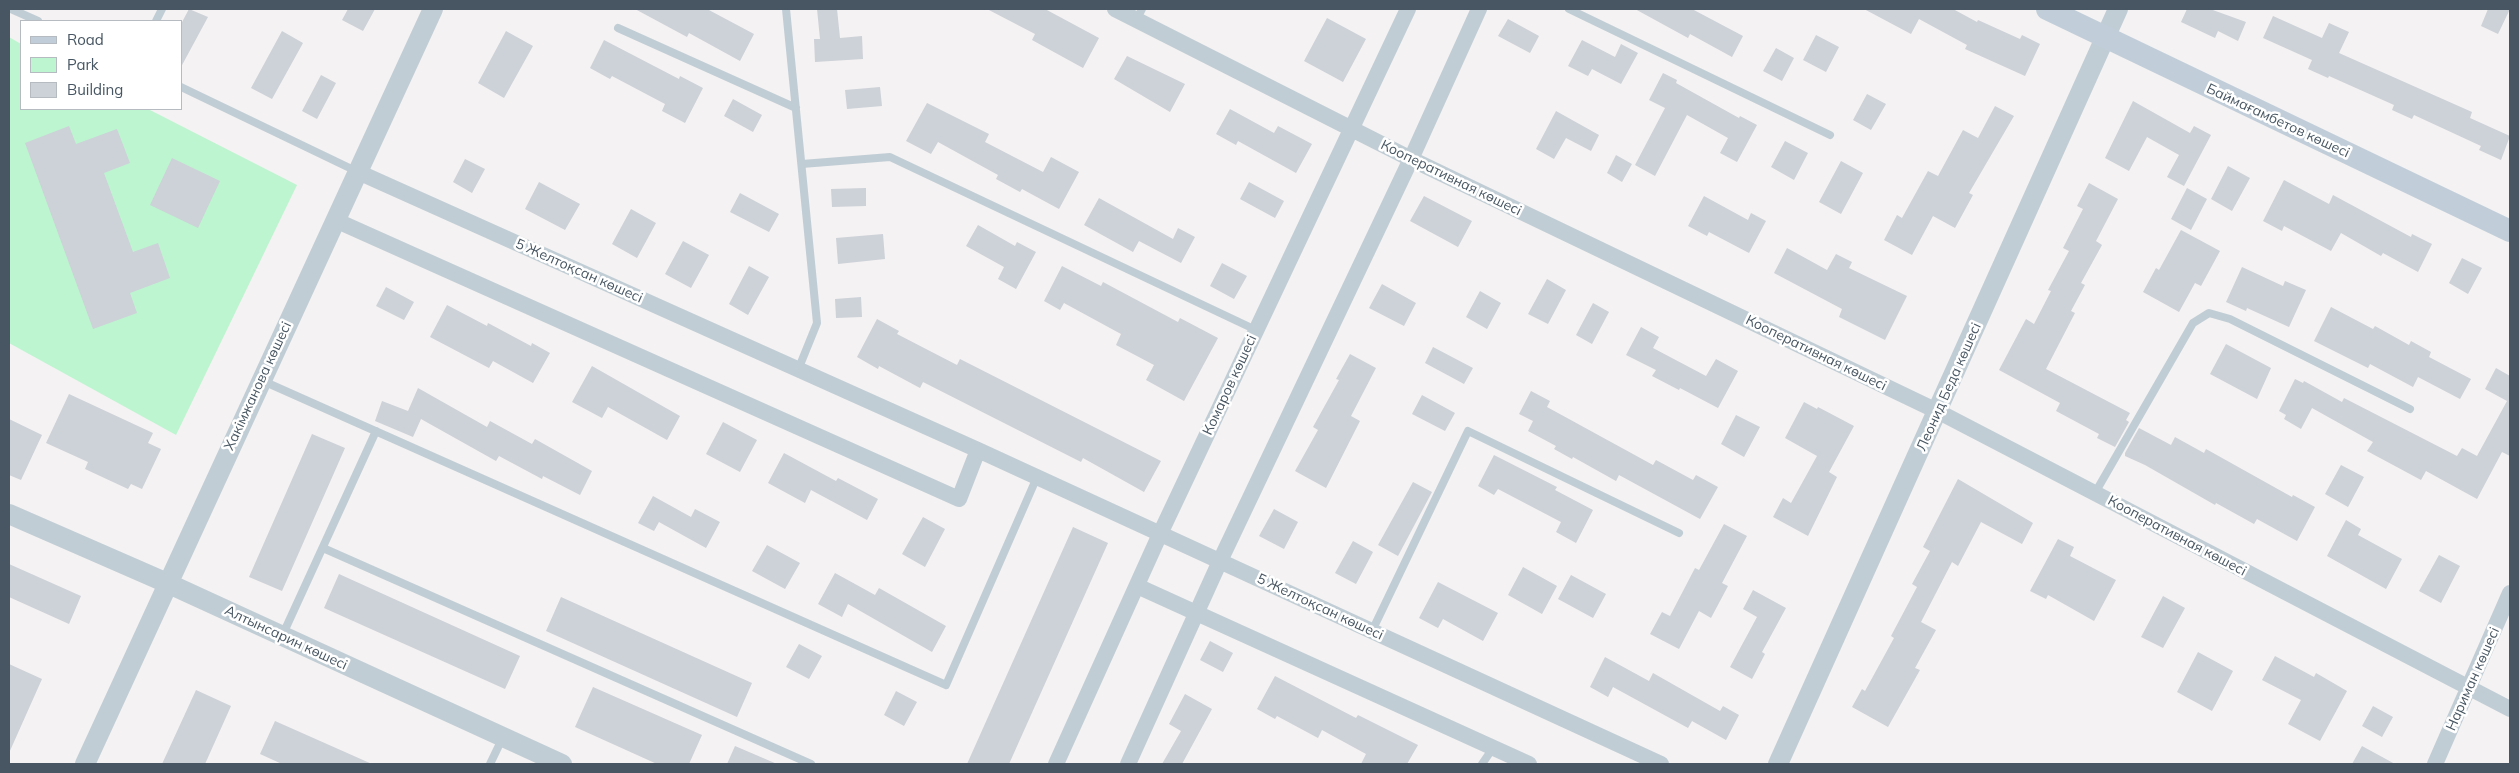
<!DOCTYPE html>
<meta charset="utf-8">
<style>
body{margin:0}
#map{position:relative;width:2519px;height:773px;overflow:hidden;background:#f4f2f2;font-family:Mulish,sans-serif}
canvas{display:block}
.frame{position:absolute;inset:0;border:10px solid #475662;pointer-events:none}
.legend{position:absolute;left:20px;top:20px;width:162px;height:90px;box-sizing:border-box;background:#fff;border:1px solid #b5bbc0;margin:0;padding:6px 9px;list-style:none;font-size:15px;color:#475662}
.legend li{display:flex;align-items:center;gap:10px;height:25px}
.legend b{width:25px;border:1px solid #b5bbc0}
</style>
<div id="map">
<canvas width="2519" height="773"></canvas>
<div class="frame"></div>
<ul class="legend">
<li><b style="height:6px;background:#c1ceda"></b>Road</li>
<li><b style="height:14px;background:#bdf5d0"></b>Park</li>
<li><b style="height:14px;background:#cdd1d8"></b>Building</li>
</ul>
</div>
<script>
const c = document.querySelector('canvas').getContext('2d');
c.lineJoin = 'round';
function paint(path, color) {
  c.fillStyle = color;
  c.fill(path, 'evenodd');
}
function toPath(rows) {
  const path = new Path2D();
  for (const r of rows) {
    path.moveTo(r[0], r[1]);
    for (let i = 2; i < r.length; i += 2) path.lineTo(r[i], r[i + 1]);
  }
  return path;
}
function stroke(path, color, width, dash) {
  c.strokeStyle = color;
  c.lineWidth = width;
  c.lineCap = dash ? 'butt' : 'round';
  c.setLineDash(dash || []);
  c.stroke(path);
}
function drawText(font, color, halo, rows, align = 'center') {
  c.font = font + ' Mulish,sans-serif';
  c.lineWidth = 5;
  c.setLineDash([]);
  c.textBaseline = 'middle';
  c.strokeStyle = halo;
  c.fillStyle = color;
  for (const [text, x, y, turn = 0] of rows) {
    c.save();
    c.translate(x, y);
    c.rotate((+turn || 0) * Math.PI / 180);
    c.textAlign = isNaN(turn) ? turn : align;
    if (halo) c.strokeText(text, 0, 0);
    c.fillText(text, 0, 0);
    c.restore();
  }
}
paint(toPath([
 [9,37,21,44,21,109,148,109,297,185,176,435,9,343]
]), '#bdf5d0');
paint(toPath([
 [189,9,208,17,181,67,181,24],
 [348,9,375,9,363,31,342,20],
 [635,9,707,9,754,34,740,61,689,33,687,37],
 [817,9,837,9,840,38,862,36,863,59,815,62,814,39,820,39],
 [987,9,1045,9,1099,38,1083,68,1032,40,1035,34],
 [1635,9,1692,9,1743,36,1732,57,1690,34,1688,38],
 [1864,9,1953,9,1977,22,1978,20,2020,39,2022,35,2040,44,2025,76,1965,49,1967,45,1919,19,1911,34],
 [2187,9,2210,9,2246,22,2238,41,2218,31,2215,38,2181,22],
 [2488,9,2510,9,2498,34,2481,26],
 [2273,16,2322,38,2329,23,2349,32,2339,53,2472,112,2470,118,2510,136,2501,160,2479,150,2481,146,2414,115,2412,119,2392,110,2394,105,2329,76,2328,78,2308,69,2312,60,2263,38],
 [1327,18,1366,39,1343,82,1304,61],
 [1508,19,1539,36,1530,53,1498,36],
 [282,31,303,43,272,99,251,88],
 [506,31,533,46,504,98,478,83],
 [1816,35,1839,47,1826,72,1803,60],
 [604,40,679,79,680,76,703,88,685,123,662,111,665,104,612,76,610,79,590,68],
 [1582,40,1615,57,1621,44,1638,53,1621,84,1592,69,1588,76,1568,66],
 [1776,48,1794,58,1782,81,1763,71],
 [1127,56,1185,84,1170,112,1114,79],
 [1663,73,1677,80,1676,83,1739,118,1740,116,1757,125,1737,162,1720,153,1728,138,1687,115,1655,176,1635,165,1665,108,1649,100],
 [321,75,336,83,317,119,302,111],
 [880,87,882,106,847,109,845,90],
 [1867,94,1886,104,1871,130,1853,120],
 [733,99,762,115,753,132,724,116],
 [2133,101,2190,133,2194,126,2211,135,2184,186,2167,177,2179,155,2147,137,2129,171,2105,158],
 [927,103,989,134,985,142,1043,172,1051,157,1079,172,1059,209,1022,189,1020,192,996,179,998,175,938,142,931,154,906,141],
 [1995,106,2014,116,1969,193,1973,195,1955,228,1933,216,1912,255,1884,240,1897,215,1902,218,1928,171,1938,176,1963,130,1978,138],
 [1230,109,1274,133,1278,126,1312,144,1296,173,1238,141,1236,145,1216,134],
 [1556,111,1599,135,1591,151,1566,138,1554,159,1536,149],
 [69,126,76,144,117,129,130,163,104,173,133,252,158,243,170,278,130,293,137,313,93,329,25,143],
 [1785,141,1808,153,1794,180,1771,167],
 [1616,155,1632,164,1622,182,1607,173],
 [172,158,220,181,198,228,150,205],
 [465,159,485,169,472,193,453,182],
 [1841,161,1863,173,1841,214,1819,202],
 [2228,166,2250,178,2232,211,2211,199],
 [2284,180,2329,204,2333,195,2411,237,2412,234,2432,244,2418,272,2383,253,2381,256,2341,233,2331,251,2284,226,2282,231,2263,221],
 [539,182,580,204,565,230,525,209],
 [1249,182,1284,201,1275,218,1240,199],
 [2089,183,2118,199,2096,241,2102,245,2081,283,2085,285,2071,311,2075,313,2046,369,2130,413,2126,420,2129,422,2115,447,2097,438,2099,434,2056,411,2060,403,1999,370,2026,319,2034,324,2051,291,2048,290,2069,251,2063,248,2083,209,2077,206],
 [866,188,866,206,832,207,831,189],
 [2187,188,2207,199,2191,230,2171,219],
 [740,193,779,214,769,232,730,212],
 [1424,196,1472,221,1458,247,1410,221],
 [1704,196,1748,220,1751,213,1766,221,1749,253,1709,232,1707,236,1688,226],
 [1099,198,1173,239,1178,228,1195,237,1181,263,1139,241,1133,252,1084,225],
 [631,209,656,223,637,258,612,244],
 [978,225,1015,246,1017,242,1036,252,1016,289,998,279,1004,267,966,246],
 [2181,230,2220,251,2201,286,2195,283,2179,312,2143,292,2156,268,2159,270],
 [883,234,885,259,838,264,836,238],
 [683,241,709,255,691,288,665,274],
 [1787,248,1827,270,1836,254,1852,262,1849,268,1907,296,1885,340,1839,317,1842,309,1774,273],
 [2462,258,2482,268,2468,294,2449,283],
 [1222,263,1247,276,1234,299,1210,286],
 [749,266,769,277,748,315,729,304],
 [1062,266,1101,286,1103,282,1178,322,1180,318,1218,338,1184,401,1146,380,1154,365,1116,345,1121,334,1064,303,1060,310,1044,301],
 [2242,267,2283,286,2285,281,2306,290,2289,327,2247,308,2246,311,2226,302],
 [1547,279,1566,290,1548,324,1528,314],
 [1382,284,1416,303,1404,326,1369,308],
 [386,287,414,302,404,320,376,306],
 [1480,291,1501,303,1487,329,1466,317],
 [861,297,862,317,836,318,835,299],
 [1593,303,1609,312,1592,344,1576,335],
 [447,305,487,326,488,323,531,346,532,343,550,353,533,383,493,361,489,368,430,337],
 [2331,307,2373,329,2375,326,2409,345,2411,341,2431,352,2429,357,2471,379,2460,399,2418,377,2413,387,2370,364,2368,368,2314,341],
 [877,319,899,331,897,334,957,365,960,359,1161,461,1144,492,1083,458,1081,462,923,382,920,388,879,366,878,369,857,357],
 [1641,327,1659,337,1653,348,1706,376,1716,359,1738,371,1718,408,1680,388,1679,390,1652,376,1656,370,1626,355],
 [2226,344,2271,368,2257,399,2210,374],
 [1433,347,1473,368,1464,384,1425,363],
 [1350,354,1376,368,1351,416,1360,421,1326,488,1295,471,1318,430,1313,427,1339,380,1336,379],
 [592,366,680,416,667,440,608,407,602,418,572,402],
 [2496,368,2510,376,2510,456,2502,452,2477,499,2426,471,2421,480,2367,451,2373,442,2312,408,2301,429,2284,419,2286,415,2279,411,2295,379,2303,383,2304,381,2342,402,2344,398,2457,456,2462,448,2477,456,2507,401,2485,389],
 [418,388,487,427,490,421,532,444,535,439,592,471,580,495,543,476,542,479,499,456,496,461,421,419,413,437,375,421,382,401,408,411],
 [1531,391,1550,401,1547,407,1653,465,1656,460,1693,480,1696,475,1718,487,1700,519,1619,475,1616,481,1573,457,1572,459,1554,449,1556,446,1528,431,1533,421,1519,414],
 [69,394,153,433,148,443,161,449,142,489,131,484,128,489,85,469,88,462,46,443],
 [1422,395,1455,413,1445,431,1412,414],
 [1804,402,1817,409,1818,407,1854,426,1829,472,1837,477,1808,536,1773,517,1783,498,1791,503,1817,456,1785,438],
 [1736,415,1760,427,1744,457,1721,444],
 [9,419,42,435,21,480,9,475],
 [723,422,757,440,740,472,706,454],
 [2139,428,2171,445,2175,437,2204,453,2206,449,2292,497,2293,495,2315,507,2297,541,2257,519,2254,524,2216,503,2215,505,2145,465,2125,456,2125,453],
 [312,434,345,448,282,591,249,577],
 [784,453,836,481,838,478,878,499,867,520,811,490,805,503,768,483],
 [1494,455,1557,487,1555,490,1593,510,1576,543,1556,532,1561,522,1498,489,1494,495,1478,486],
 [2341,465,2364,477,2348,507,2325,494],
 [1958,479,2033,523,2022,544,1981,522,1958,566,1952,562,1921,622,1936,630,1915,668,1920,670,1888,727,1852,707,1862,689,1865,691,1894,638,1891,636,1917,587,1912,584,1930,551,1923,547],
 [1413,482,1432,492,1398,556,1378,545],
 [653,496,691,517,695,509,720,522,706,548,659,522,654,531,638,523],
 [1274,509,1298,522,1284,549,1259,536],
 [923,517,945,529,925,567,902,554],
 [2346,520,2361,529,2358,535,2402,559,2386,589,2327,556],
 [1724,524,1747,536,1722,583,1728,586,1711,618,1699,611,1679,649,1650,634,1662,612,1670,616,1695,568,1699,570],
 [1073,527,1108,543,1009,764,967,764],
 [2058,539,2074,547,2070,556,2116,580,2094,621,2048,595,2046,599,2030,591],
 [1353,541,1373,552,1356,584,1335,573],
 [767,545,800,563,785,589,752,571],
 [2439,555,2460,566,2441,603,2419,591],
 [9,564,81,596,69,624,9,597],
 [1523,567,1557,586,1542,614,1508,595],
 [835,573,875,595,879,588,946,626,932,652,848,604,842,617,818,604],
 [339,574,520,656,505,689,324,608],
 [1571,575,1606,594,1593,618,1558,599],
 [1438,582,1498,613,1483,641,1443,619,1438,628,1419,618],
 [1753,590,1786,608,1762,652,1765,654,1752,679,1730,667,1757,617,1743,609],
 [2163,596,2185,608,2163,648,2141,637],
 [561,597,752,683,737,717,546,631],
 [1210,641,1233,653,1223,672,1200,660],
 [799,644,822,656,809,679,786,667],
 [2198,652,2233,671,2212,711,2177,692],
 [2275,656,2314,677,2316,673,2347,691,2320,741,2288,724,2301,700,2262,680],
 [1605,657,1649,681,1653,673,1720,711,1723,706,1739,715,1726,740,1692,721,1688,728,1613,687,1608,697,1590,687],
 [9,664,42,679,9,753],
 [1275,676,1356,718,1358,715,1418,745,1407,764,1361,764,1366,754,1322,730,1318,738,1277,716,1275,719,1257,709],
 [593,687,702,735,689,764,657,764,575,727],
 [196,690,231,706,205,764,162,764],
 [896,691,917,702,904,726,884,715],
 [1185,694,1212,709,1182,764,1162,764,1181,731,1169,724],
 [2373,706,2393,717,2382,737,2362,726],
 [275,721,372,764,282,764,260,754],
 [735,746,777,764,727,764],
 [2362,746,2395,764,2352,764]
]), '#cdd1d8');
stroke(toPath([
 [11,9,38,21],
 [786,9,817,323,798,370],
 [1569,9,1830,135],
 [1137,19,1142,9],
 [156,21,162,9],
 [618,28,796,108],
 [181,87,358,172],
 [802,164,890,157,1256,330],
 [263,381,946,685,1037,477],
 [2095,493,2193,323,2209,313,2230,319,2410,409],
 [323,548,811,764],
 [1372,631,1468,431,1679,533],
 [283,634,376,431],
 [490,764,503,737],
 [1482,764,1493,748]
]), '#c1cdd5', 8);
stroke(toPath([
 [1115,9,1411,159,1939,412,2510,709],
 [358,172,978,450,1661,764],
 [335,220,959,499,978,450],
 [1137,586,1529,764],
 [1056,764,1160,534,1408,9],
 [1128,764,1220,561,1411,159,1479,9],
 [2435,764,2510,593]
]), '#c1cdd5', 16);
stroke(toPath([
 [9,514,167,583,562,764],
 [85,764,433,9],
 [1778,764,2118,9]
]), '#c1cdd5', 20);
stroke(toPath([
 [2047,9,2510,231]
]), '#c1ceda', 22);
drawText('14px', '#475662', '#fff', [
 ["Баймағамбетов көшесі",2278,121,25],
 ["Кооперативная көшесі",1451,178,26],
 ["5 Желтоқсан көшесі",579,271,24],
 ["Кооперативная көшесі",1816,353,26],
 ["Комаров көшесі",1230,385,-65],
 ["Хакімжанова көшесі",258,386,-65],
 ["Леонид Беда көшесі",1949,387,-66],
 ["Кооперативная көшесі",2177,536,28],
 ["5 Желтоқсан көшесі",1320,607,25],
 ["Алтынсарин көшесі",286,638,25],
 ["Нариман көшесі",2473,679,-66]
]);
</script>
